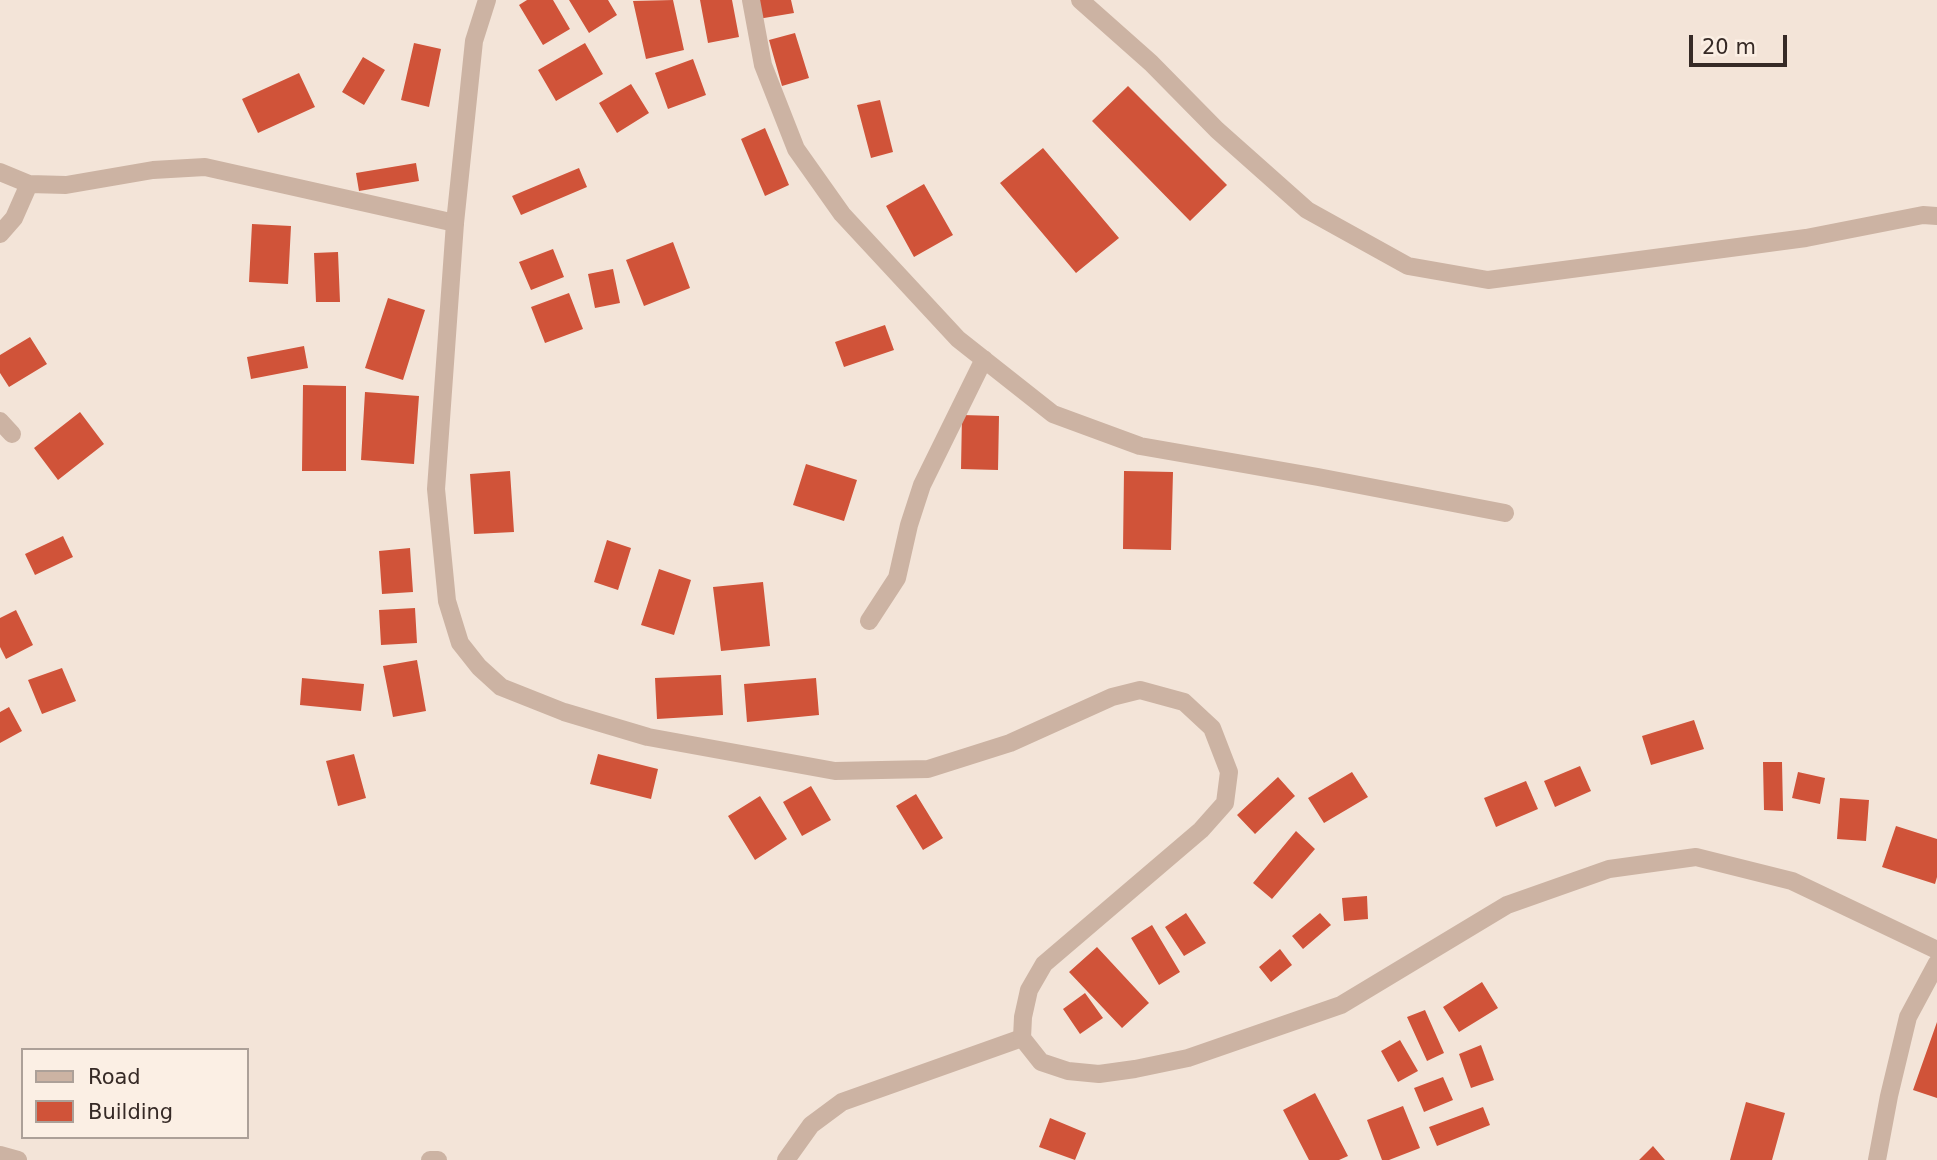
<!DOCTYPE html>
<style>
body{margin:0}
#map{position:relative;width:1937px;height:1160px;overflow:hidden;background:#f3e4d8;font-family:"DejaVu Sans",sans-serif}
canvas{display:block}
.legend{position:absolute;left:21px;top:1048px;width:228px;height:91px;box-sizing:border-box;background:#fbefe4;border:2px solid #aca098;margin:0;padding:9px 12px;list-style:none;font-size:21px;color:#362a26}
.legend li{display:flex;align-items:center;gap:14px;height:35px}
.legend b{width:35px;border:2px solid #aca098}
.scale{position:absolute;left:1689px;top:35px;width:98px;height:32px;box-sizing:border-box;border:4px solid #362a26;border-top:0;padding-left:9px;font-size:21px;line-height:24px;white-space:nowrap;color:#362a26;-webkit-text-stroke:5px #fbefe4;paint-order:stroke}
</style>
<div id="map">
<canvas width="1937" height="1160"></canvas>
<ul class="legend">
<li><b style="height:9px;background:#ccb3a3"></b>Road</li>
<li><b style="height:19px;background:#d05339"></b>Building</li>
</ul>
<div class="scale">20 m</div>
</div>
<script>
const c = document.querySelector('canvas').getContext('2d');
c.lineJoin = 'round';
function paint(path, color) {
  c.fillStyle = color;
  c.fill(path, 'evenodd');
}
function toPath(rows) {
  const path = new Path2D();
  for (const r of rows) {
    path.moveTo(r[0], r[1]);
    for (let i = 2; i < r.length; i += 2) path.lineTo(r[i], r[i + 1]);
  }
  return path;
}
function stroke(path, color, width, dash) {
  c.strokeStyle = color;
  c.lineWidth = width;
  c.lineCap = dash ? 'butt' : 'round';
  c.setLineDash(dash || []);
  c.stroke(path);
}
paint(toPath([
 [527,0,553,0,570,29,543,45,519,5],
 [569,0,608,0,617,15,589,33],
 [673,0,684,50,646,59,633,1],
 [700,0,732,0,739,37,708,43],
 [755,0,791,0,794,13,758,19],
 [795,33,809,78,782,86,769,40],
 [414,43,441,49,429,107,401,100],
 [585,43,603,74,556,101,538,70],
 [363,57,385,70,364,105,342,92],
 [693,59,706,95,668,109,655,73],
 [299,73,315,107,258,133,242,99],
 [631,84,649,113,617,133,599,103],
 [1128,86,1227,185,1190,221,1092,121],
 [880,100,893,152,871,158,857,105],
 [765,128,789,185,765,196,741,139],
 [1043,148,1119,238,1076,273,1000,183],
 [416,163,419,181,359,191,356,173],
 [579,168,587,187,521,215,512,196],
 [924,184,953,235,914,257,886,206],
 [252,224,291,226,288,284,249,282],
 [673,242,690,288,644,306,626,260],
 [553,249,564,277,531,290,519,262],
 [338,252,340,302,316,302,314,253],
 [613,269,620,303,595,308,588,274],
 [569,293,583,329,545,343,531,307],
 [388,298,425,310,403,380,365,368],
 [885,325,894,350,844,367,835,342],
 [30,337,47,364,9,387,0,373,0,355],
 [304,346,308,368,251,379,247,357],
 [303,385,346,386,346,471,302,471],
 [365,392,419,396,414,464,361,460],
 [80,412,104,444,58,480,34,448],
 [962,415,999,416,998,470,961,469],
 [806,464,857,480,844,521,793,505],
 [510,471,514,532,474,534,470,474],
 [1124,471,1173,472,1171,550,1123,549],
 [63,536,73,557,35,575,25,554],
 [607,540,631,548,618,590,594,582],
 [410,548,413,592,382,594,379,551],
 [659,569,691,580,674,635,641,625],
 [763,582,770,646,721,651,713,587],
 [415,608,417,643,381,645,379,610],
 [16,610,33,645,6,659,0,647,0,618],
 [417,660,426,711,393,717,383,666],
 [62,668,76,701,42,714,28,680],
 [721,675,723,715,657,719,655,678],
 [302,678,364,684,361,711,300,705],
 [816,678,819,715,747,722,744,684],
 [9,707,22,731,0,743,0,712],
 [1694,720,1704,749,1651,765,1642,736],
 [354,754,366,798,338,806,326,761],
 [598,754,658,769,651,799,590,784],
 [1763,762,1782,762,1783,811,1764,810],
 [1580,766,1591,791,1555,807,1544,781],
 [1352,772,1368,797,1324,823,1308,798],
 [1798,772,1825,778,1820,804,1792,798],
 [1278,777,1295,796,1255,834,1237,815],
 [1526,781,1538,809,1496,827,1484,798],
 [811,786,831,820,802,836,783,802],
 [916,794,943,838,923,850,896,806],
 [760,796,787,839,755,860,728,816],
 [1840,798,1869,800,1866,841,1837,839],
 [1896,826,1937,839,1937,877,1935,884,1882,867],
 [1296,831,1315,849,1272,899,1253,883],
 [1367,896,1368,919,1344,921,1342,898],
 [1186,913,1206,943,1184,956,1165,927],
 [1320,913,1331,925,1303,949,1292,936],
 [1152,925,1180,972,1159,985,1131,938],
 [1097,947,1149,1003,1122,1028,1069,972],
 [1280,949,1292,965,1271,982,1259,967],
 [1482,982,1498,1008,1459,1032,1443,1007],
 [1085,993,1103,1018,1080,1034,1063,1009],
 [1425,1010,1444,1053,1427,1061,1407,1017],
 [1937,1022,1937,1098,1913,1090],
 [1400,1040,1418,1071,1398,1082,1381,1051],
 [1481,1045,1494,1080,1471,1088,1459,1054],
 [1443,1077,1453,1100,1424,1112,1414,1088],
 [1315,1093,1348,1156,1339,1160,1309,1160,1283,1110],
 [1746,1102,1785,1113,1772,1160,1730,1160],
 [1403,1106,1420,1148,1389,1160,1382,1160,1367,1120],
 [1483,1107,1490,1125,1437,1146,1429,1127],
 [1050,1118,1086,1133,1075,1160,1039,1147],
 [1653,1146,1665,1160,1639,1160]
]), '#d05339');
stroke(toPath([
 [751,0,763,65,796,149,842,214,958,339,1053,414,1140,446,1318,477,1505,513],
 [1080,0,1151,63,1217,130,1307,210,1408,266,1488,280,1806,238,1923,215,1937,216],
 [0,172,29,184],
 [0,234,14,218,29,184,66,185,153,170,205,167,455,223],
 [0,421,12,434],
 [869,621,897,578,909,525,922,485,984,359],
 [0,1155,18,1160],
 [430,1160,438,1160],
 [786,1160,811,1125,842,1102,1022,1038],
 [1877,1160,1889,1096,1908,1017,1937,963]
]), '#ccb3a3', 18);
stroke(toPath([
 [487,0,474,41,455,223,436,489,447,601,460,643,479,667,501,687,564,712,648,737,835,771,928,769,1010,743,1112,697,1140,690,1184,702,1212,728,1229,772,1225,803,1201,830,1044,964,1029,990,1023,1017,1022,1038,1041,1062,1068,1071,1099,1074,1135,1069,1188,1058,1341,1005,1507,905,1609,869,1696,857,1792,881,1937,950]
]), '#ccb3a3', 18);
</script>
